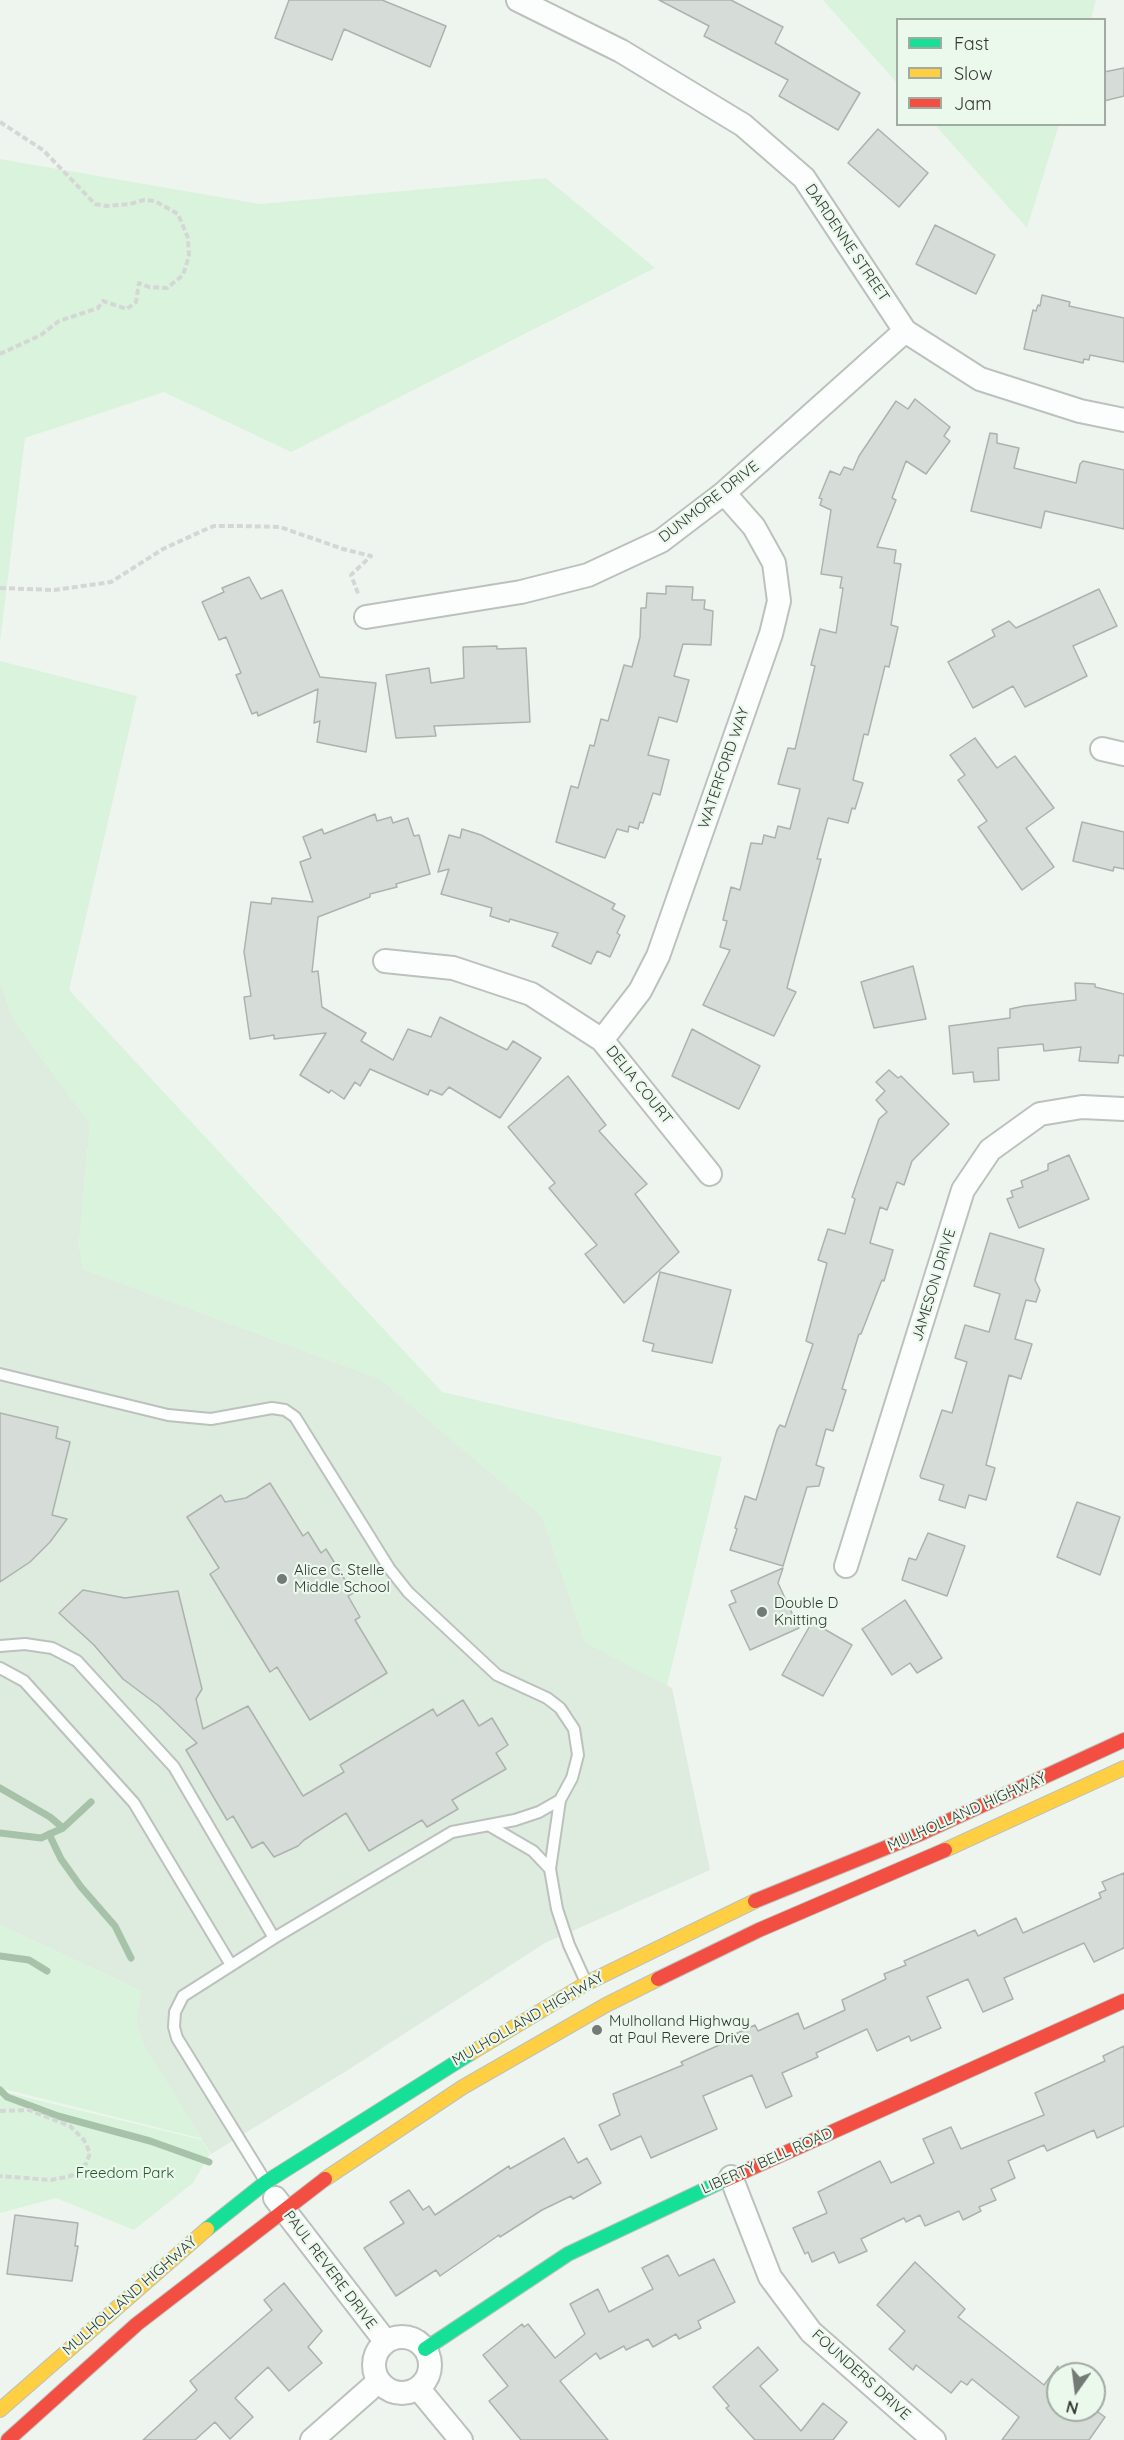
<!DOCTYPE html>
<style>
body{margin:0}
#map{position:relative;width:1124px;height:2440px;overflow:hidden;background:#eef5ef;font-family:Quicksand,sans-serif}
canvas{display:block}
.legend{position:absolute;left:896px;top:18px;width:210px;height:108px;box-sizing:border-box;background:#ebf8ec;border:2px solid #a1aba2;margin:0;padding:8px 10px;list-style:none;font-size:18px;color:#333733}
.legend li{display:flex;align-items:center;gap:12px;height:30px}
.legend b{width:30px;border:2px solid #a1aba2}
.north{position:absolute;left:1046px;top:2362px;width:60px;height:60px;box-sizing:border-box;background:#ebf8ec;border:2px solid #a1aba2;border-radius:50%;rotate:194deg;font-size:16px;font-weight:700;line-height:24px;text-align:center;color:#333733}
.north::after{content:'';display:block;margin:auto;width:21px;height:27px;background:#747a75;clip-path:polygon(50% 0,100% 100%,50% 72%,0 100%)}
</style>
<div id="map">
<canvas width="1124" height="2440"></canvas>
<ul class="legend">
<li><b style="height:8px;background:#16e098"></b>Fast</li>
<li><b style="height:8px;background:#ffcf43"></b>Slow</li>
<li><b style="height:8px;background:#f24e42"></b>Jam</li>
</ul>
<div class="north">N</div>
</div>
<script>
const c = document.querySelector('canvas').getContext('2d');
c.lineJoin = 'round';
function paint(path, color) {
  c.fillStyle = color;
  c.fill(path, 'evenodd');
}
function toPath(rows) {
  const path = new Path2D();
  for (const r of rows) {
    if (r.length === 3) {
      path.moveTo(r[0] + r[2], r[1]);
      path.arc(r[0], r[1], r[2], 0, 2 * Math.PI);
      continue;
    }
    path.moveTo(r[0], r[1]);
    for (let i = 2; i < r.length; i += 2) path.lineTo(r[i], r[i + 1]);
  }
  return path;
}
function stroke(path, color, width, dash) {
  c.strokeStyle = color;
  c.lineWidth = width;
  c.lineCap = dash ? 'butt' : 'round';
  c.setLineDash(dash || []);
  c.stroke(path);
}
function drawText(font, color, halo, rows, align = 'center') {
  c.font = font + ' Quicksand,sans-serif';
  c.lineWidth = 4.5;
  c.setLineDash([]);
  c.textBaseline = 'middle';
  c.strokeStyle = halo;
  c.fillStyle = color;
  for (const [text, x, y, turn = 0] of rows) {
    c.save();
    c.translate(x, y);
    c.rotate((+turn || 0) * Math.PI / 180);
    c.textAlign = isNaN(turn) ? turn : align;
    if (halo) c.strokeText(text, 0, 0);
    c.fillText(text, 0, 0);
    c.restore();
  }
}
paint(toPath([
 [0,981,13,1019,90,1124,79,1246,83,1269,380,1379,542,1516,585,1642,672,1688,710,1870,545,1943,348,2070,211,2154,143,2044,136,2022,141,1991,0,1925]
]), '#deebdf');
paint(toPath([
 [823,0,1096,0,1091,19,898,20,897,83],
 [935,125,1059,125,1027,228],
 [0,159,260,204,546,178,655,268,291,452,164,392,25,438,0,642],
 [0,661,137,696,69,990,442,1392,722,1457,667,1686,585,1642,542,1516,380,1379,83,1269,79,1247,90,1124,13,1019,0,981],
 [0,1925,141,1991,136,2022,143,2044,203,2139,0,2088],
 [0,2091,202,2140,210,2154,193,2183,134,2230,56,2198,0,2213]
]), '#daf3dc');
stroke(toPath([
 [0,1788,50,1817,63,1828],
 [0,1833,41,1838,63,1828,91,1802],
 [49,1834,61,1859,81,1887,115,1926,131,1958],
 [0,1956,29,1960,47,1971],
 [0,2090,7,2097,58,2116,150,2141,209,2162]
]), '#a6c2a8', 7);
const building = toPath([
 [289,0,382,0,446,26,430,67,344,29,332,60,275,38,289,0],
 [659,0,731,0,783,27,775,43,860,93,838,130,779,96,788,80,704,36,709,26,659,0],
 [1124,68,1124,96,1104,101,1104,72,1124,68],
 [878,129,928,173,899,207,848,163,878,129],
 [935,225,995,255,976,294,916,264,935,225],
 [1042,295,1070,302,1069,306,1124,318,1124,362,1090,355,1089,360,1084,359,1083,363,1024,349,1033,310,1036,311,1038,305,1040,306,1042,295],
 [915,399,950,427,944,436,950,441,926,474,906,461,892,498,896,500,877,547,896,550,894,563,901,564,891,625,898,627,889,667,885,666,868,735,864,734,853,780,863,783,855,809,852,808,848,823,828,818,817,859,821,859,787,988,796,992,774,1036,703,1005,730,950,720,947,727,921,723,920,731,887,740,890,751,843,762,844,764,835,775,838,778,826,790,829,800,789,778,784,788,748,795,749,815,666,811,665,820,629,836,633,843,588,840,588,842,577,821,574,831,510,820,505,822,499,819,498,830,471,840,475,844,467,853,470,859,456,896,401,908,409,915,399],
 [990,433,997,434,997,443,1019,448,1014,468,1076,483,1080,464,1083,461,1124,470,1124,529,1045,511,1041,528,971,511,990,433],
 [249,577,261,599,282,590,320,677,376,683,366,752,317,742,320,721,314,723,318,689,258,716,257,712,252,714,236,675,241,673,226,637,219,640,202,602,224,592,222,588,249,577],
 [666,586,693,587,692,600,705,600,704,609,713,611,711,645,683,644,674,676,689,680,677,722,659,717,648,755,669,760,660,795,653,793,643,823,640,822,638,829,629,826,628,832,617,829,605,858,556,842,571,786,578,788,590,745,594,746,601,719,608,721,624,665,632,667,640,637,641,608,646,608,647,593,666,594,666,586],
 [1099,589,1117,626,1073,646,1087,676,1025,707,1013,686,973,708,948,662,995,636,992,630,1009,621,1016,628,1099,589],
 [497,646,497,649,526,648,530,722,434,726,436,736,396,738,386,675,429,668,431,683,464,678,463,647,497,646],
 [975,738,997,768,1015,756,1054,808,1026,828,1054,867,1022,890,978,827,987,821,958,780,965,775,950,755,975,738],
 [375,814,377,821,391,817,393,823,408,818,414,836,419,835,430,874,396,884,397,887,370,894,370,897,318,917,312,972,318,971,322,1007,366,1033,361,1041,393,1060,408,1029,431,1037,440,1017,507,1050,513,1041,541,1058,500,1118,449,1087,442,1095,430,1090,428,1095,370,1069,360,1086,355,1082,344,1099,331,1090,329,1093,300,1075,326,1033,274,1039,274,1035,250,1039,244,997,251,996,244,952,251,902,271,904,272,898,313,902,300,862,311,858,303,837,322,829,324,834,375,814],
 [1082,822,1124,832,1124,869,1114,867,1113,871,1073,861,1082,822],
 [462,829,481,835,615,904,612,909,625,916,617,933,620,935,610,957,597,951,591,964,552,946,558,933,510,919,509,922,490,916,492,908,441,894,449,869,438,872,449,835,460,838,462,829],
 [913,966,926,1019,874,1028,861,982,913,966],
 [1075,983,1095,984,1095,987,1124,994,1124,1056,1119,1055,1118,1063,1079,1061,1081,1047,1044,1051,1043,1044,998,1048,999,1080,974,1082,973,1072,953,1074,949,1026,1010,1018,1010,1009,1024,1006,1076,1000,1075,983],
 [692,1029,760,1066,739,1109,672,1076,692,1029],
 [889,1070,898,1078,901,1076,949,1124,912,1161,904,1185,897,1182,887,1210,880,1207,870,1243,893,1250,884,1281,882,1280,861,1334,859,1334,842,1389,846,1390,833,1431,826,1429,816,1465,824,1468,819,1486,807,1487,783,1566,730,1550,737,1529,735,1528,745,1496,756,1500,777,1430,780,1425,785,1427,813,1344,806,1341,827,1263,818,1260,828,1229,845,1234,855,1199,852,1197,879,1119,887,1112,876,1100,885,1091,876,1082,889,1070],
 [568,1076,606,1125,599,1131,647,1184,635,1194,679,1252,624,1303,585,1254,597,1245,549,1188,555,1183,508,1127,568,1076],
 [1069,1155,1089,1199,1019,1228,1007,1199,1013,1197,1011,1191,1023,1187,1021,1181,1048,1170,1048,1164,1069,1155],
 [990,1233,1044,1249,1035,1280,1040,1290,1036,1302,1026,1300,1015,1339,1032,1344,1021,1379,1009,1375,986,1465,995,1468,986,1500,969,1495,965,1508,939,1500,944,1485,921,1478,920,1476,942,1410,952,1413,967,1362,955,1358,965,1325,989,1332,1000,1294,974,1286,990,1233],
 [660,1272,731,1290,712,1363,652,1351,654,1344,643,1341,660,1272],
 [0,1413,58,1427,56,1438,70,1442,52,1515,67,1519,50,1542,30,1562,0,1582,0,1413],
 [270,1483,303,1536,308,1532,321,1553,326,1549,353,1593,348,1596,360,1617,355,1620,387,1673,310,1720,277,1667,270,1672,210,1574,219,1568,187,1517,221,1495,225,1502,246,1498,270,1483],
 [1077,1502,1120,1517,1100,1575,1057,1557,1077,1502],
 [928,1533,965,1546,947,1596,902,1580,909,1558,916,1560,928,1533],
 [783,1568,778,1583,799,1628,750,1650,729,1605,736,1602,731,1591,783,1568],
 [83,1590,125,1598,178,1591,202,1689,196,1699,203,1729,248,1706,303,1796,344,1772,340,1765,433,1709,437,1716,463,1700,479,1726,492,1718,508,1745,496,1753,506,1769,452,1800,458,1809,427,1827,422,1820,369,1851,346,1813,304,1840,298,1846,274,1857,263,1842,252,1848,233,1816,227,1820,186,1750,197,1743,159,1706,123,1679,94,1645,59,1613,83,1590],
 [905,1600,942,1658,917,1673,910,1663,892,1675,862,1629,905,1600],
 [812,1622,852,1645,823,1696,782,1675,812,1622],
 [1124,1873,1124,1948,1094,1962,1084,1943,1004,1978,1013,1999,983,2012,968,1979,927,1997,941,2028,911,2041,909,2036,877,2051,867,2029,816,2053,818,2057,782,2073,792,2096,766,2108,752,2075,703,2096,717,2129,651,2158,641,2136,611,2150,599,2125,620,2115,613,2094,683,2065,681,2062,735,2038,733,2035,755,2025,758,2031,798,2013,804,2029,845,2010,842,2000,886,1979,884,1974,906,1965,904,1961,975,1930,978,1936,1016,1918,1023,1933,1101,1898,1099,1893,1106,1890,1102,1882,1124,1873],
 [1124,2046,1124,2126,1097,2138,1094,2130,1047,2151,1044,2145,1008,2161,1015,2178,991,2189,996,2200,979,2207,981,2211,963,2220,959,2211,925,2226,920,2215,906,2222,904,2218,861,2239,867,2251,839,2263,834,2252,812,2262,808,2252,805,2254,793,2228,827,2213,818,2192,880,2161,891,2183,934,2163,923,2139,951,2127,961,2149,1044,2115,1035,2093,1105,2061,1103,2056,1124,2046],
 [564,2138,578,2163,587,2158,601,2183,573,2199,571,2196,542,2210,500,2237,499,2235,440,2276,436,2270,396,2296,364,2248,404,2223,390,2202,409,2190,423,2210,429,2206,435,2215,509,2166,510,2169,564,2138],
 [15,2215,78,2223,75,2246,78,2246,72,2281,7,2274,15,2215],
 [668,2255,679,2276,714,2259,735,2302,698,2321,701,2328,679,2339,676,2334,653,2347,648,2339,626,2350,624,2346,600,2359,596,2353,560,2381,608,2440,521,2440,489,2401,508,2386,483,2355,522,2324,524,2327,528,2324,555,2358,585,2334,570,2304,598,2289,609,2312,653,2289,642,2268,668,2255],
 [915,2262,965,2309,958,2317,1044,2385,1058,2366,1058,2410,1095,2410,1105,2417,1089,2440,1002,2440,1019,2417,972,2379,967,2385,961,2381,951,2393,916,2365,913,2370,889,2349,905,2331,877,2305,915,2262],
 [284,2283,322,2331,308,2347,322,2363,289,2391,268,2367,235,2398,253,2417,230,2439,215,2422,195,2440,143,2440,197,2390,190,2381,272,2310,264,2300,284,2283],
 [758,2347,778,2370,760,2386,801,2431,823,2403,847,2422,833,2440,755,2440,726,2408,729,2406,713,2387,758,2347]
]);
paint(building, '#d6dcd7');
stroke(building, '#adb2ae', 1.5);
const lane = toPath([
 [0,1374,168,1415,211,1419,272,1408,285,1410,295,1417,389,1568,408,1592,497,1675,547,1698,560,1708,574,1729,578,1755,572,1778,560,1800,550,1869,557,1909,569,1945,585,1980],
 [0,1646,25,1644,52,1648,77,1661,174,1767,274,1938],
 [0,1668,24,1681,134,1803,231,1965],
 [490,1826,533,1851,550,1869],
 [264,2179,177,2038,174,2027,175,2012,183,1996,274,1938,452,1832,515,1820,539,1812,560,1800]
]);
const street = toPath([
 [518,0,621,51,743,125,804,178,905,331,980,379,1080,411,1124,420],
 [366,617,521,592,588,575,661,541,724,493,905,331],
 [1102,749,1124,754],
 [385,961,453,968,531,994,602,1040,710,1174],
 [602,1040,640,991,658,956,771,634,779,601,774,563,754,527,724,493],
 [846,1566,963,1190,990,1150,1040,1114,1082,1107,1124,1109],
 [731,2177,770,2277,811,2332,934,2440],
 [275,2198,386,2342],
 [402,2365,28],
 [418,2388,461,2440],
 [312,2440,379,2381]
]);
const fast = toPath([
 [207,2229,266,2182,471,2053],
 [425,2349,568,2254,725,2180]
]);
const slow = toPath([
 [945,1850,1124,1768],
 [471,2053,587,1983,755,1901],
 [325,2179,463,2087,606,2005,658,1979],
 [0,2410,207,2229]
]);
const jam = toPath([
 [755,1901,922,1833,1124,1740],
 [658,1979,759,1930,945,1850],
 [725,2180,1124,2001],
 [8,2440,137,2324,325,2179]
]);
stroke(lane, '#bcc1bd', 14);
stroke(street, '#bcc1bd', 26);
stroke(fast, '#bcc1bd', 16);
stroke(slow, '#bcc1bd', 16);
stroke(jam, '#bcc1bd', 16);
stroke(toPath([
 [0,122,43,150,95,204,107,206,130,204,144,200,155,201,178,214,188,238,189,256,183,275,167,288,149,287,139,283,136,302,127,309,103,301,98,308,59,321,41,335,0,354],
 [0,588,54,590,111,582,163,549,202,531,214,526,238,526,280,527,343,549,371,556,351,575,359,596],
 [0,2111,29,2110,70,2126,84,2140,90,2153,86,2164,71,2176,51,2180,0,2176]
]), '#d5d7d6', 4, [6, 3]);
stroke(lane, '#fcfefd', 10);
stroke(street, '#fcfefd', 22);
stroke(fast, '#16e098', 14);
stroke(slow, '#ffcf43', 14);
stroke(jam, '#f24e42', 14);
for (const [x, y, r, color] of [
 [282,1579,6,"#747a75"],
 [762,1612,6,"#747a75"],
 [597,2030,6,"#747a75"]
]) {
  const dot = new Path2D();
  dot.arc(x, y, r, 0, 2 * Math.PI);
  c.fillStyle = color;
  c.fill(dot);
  stroke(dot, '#ebf8ec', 2);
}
drawText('15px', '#333733', '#ebf8ec', [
 ["DARDENNE STREET",847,243,56],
 ["DUNMORE DRIVE",709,502,-38],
 ["WATERFORD WAY",724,768,-71],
 ["DELIA COURT",639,1085,51],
 ["JAMESON DRIVE",934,1285,-73],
 ["MULHOLLAND HIGHWAY",967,1812,-24],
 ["MULHOLLAND HIGHWAY",528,2019,-30],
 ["LIBERTY BELL ROAD",767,2161,-24],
 ["PAUL REVERE DRIVE",330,2270,53],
 ["MULHOLLAND HIGHWAY",130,2296,-41],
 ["FOUNDERS DRIVE",861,2375,42]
]);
drawText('15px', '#333733', '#ebf8ec', [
 ["Alice C. Stelle",294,1570],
 ["Middle School",294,1587],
 ["Double D",774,1603],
 ["Knitting",774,1620],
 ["Mulholland Highway",609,2021],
 ["at Paul Revere Drive",609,2038]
], 'left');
drawText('15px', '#235a2d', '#ebf8ec', [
 ["Freedom Park",125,2173]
]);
</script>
